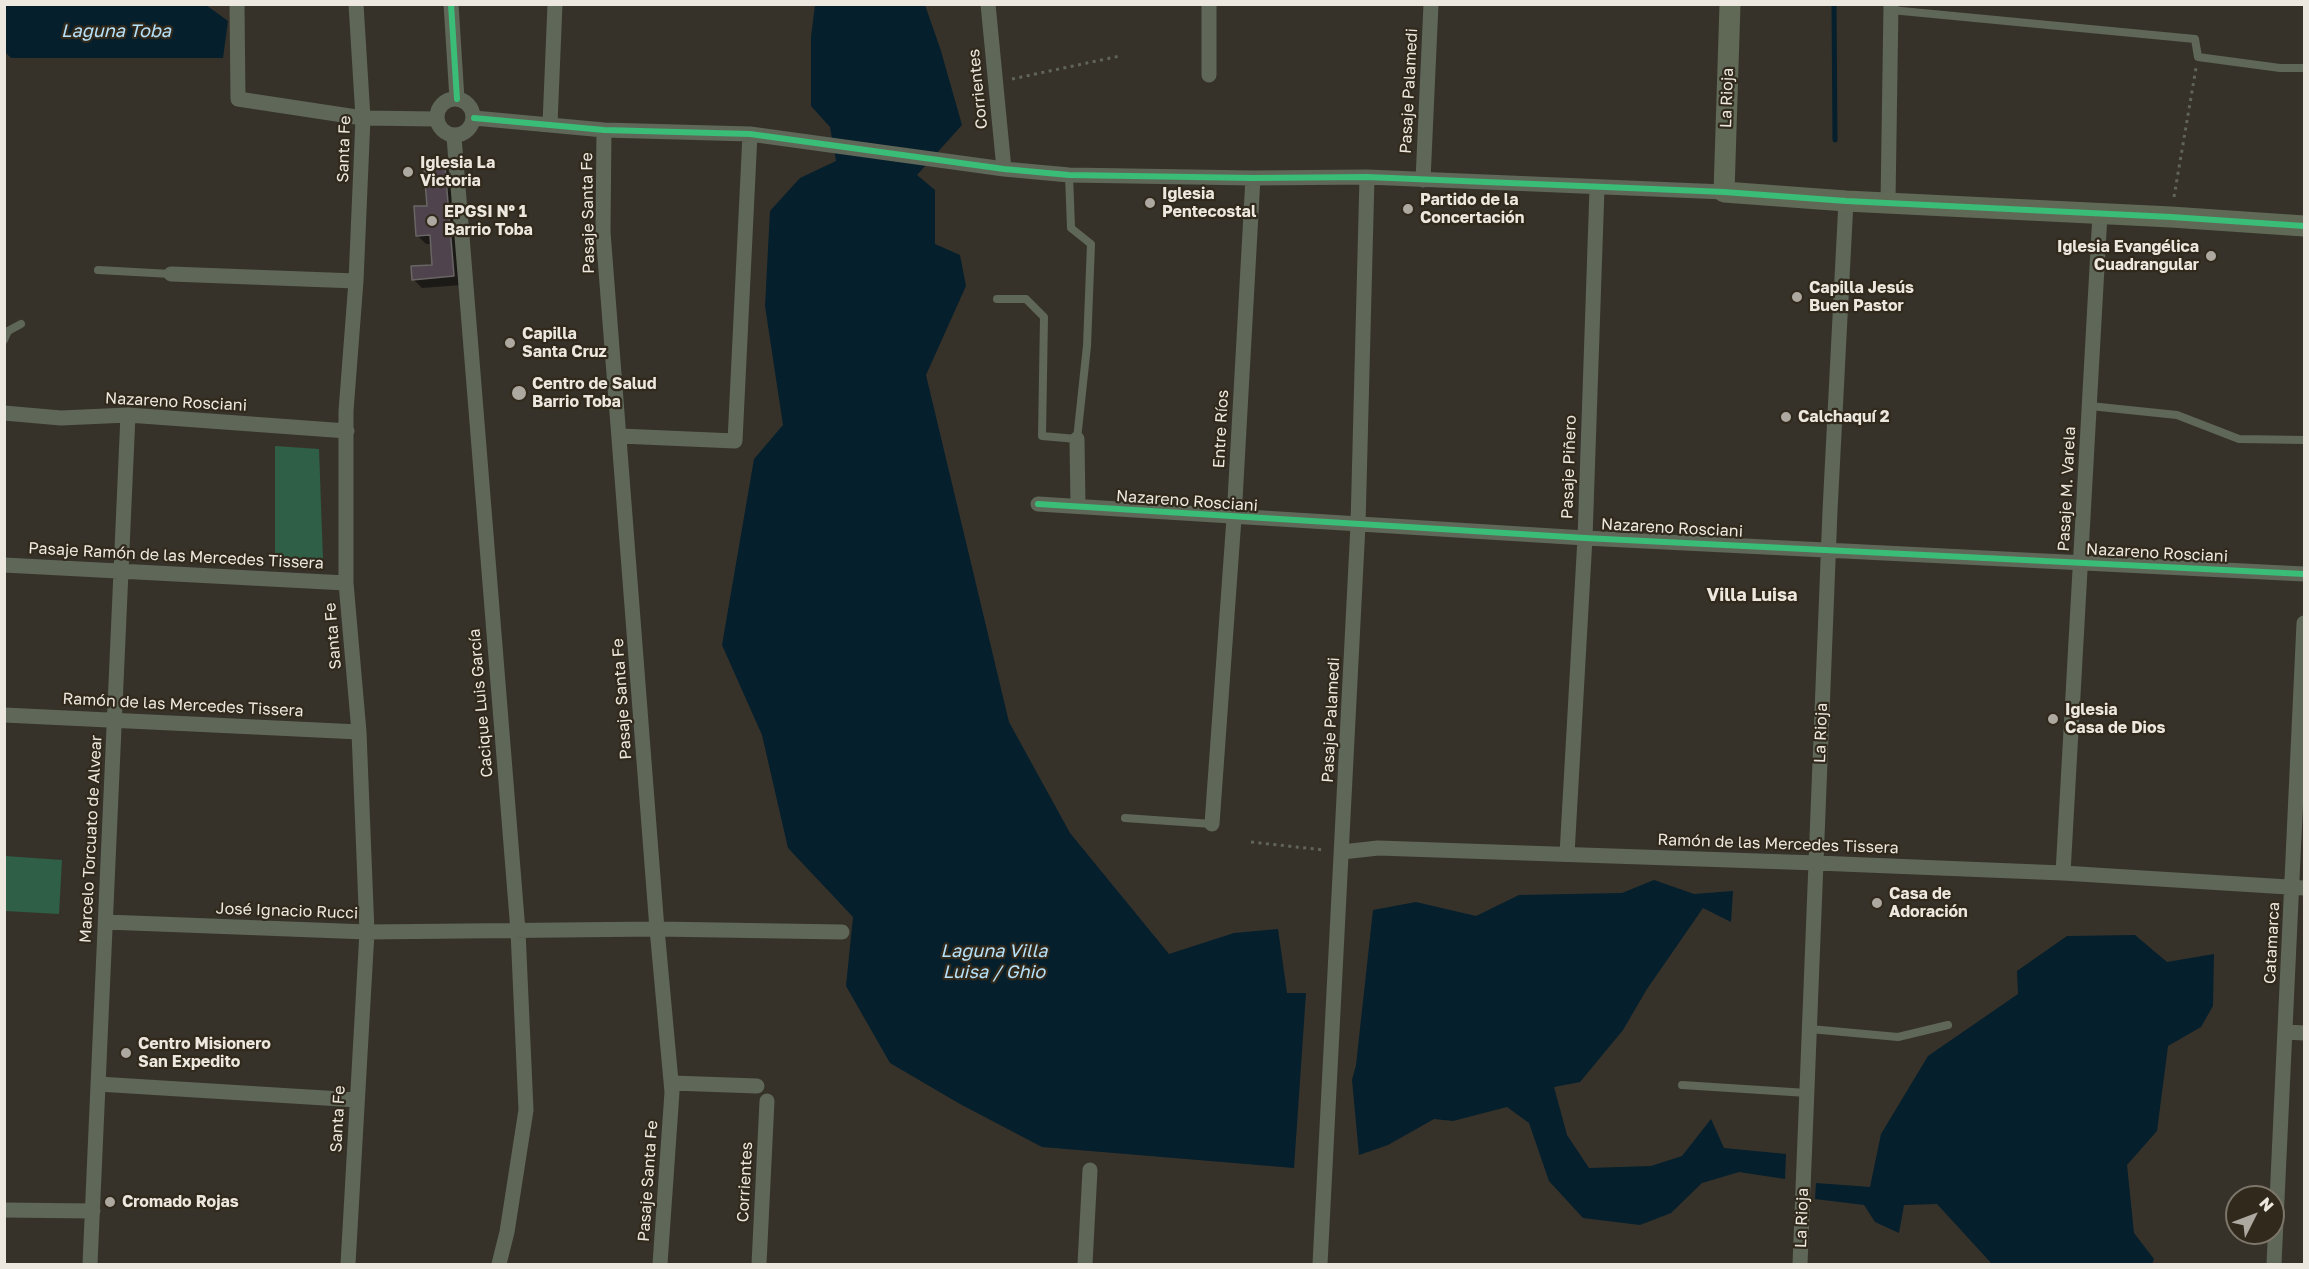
<!DOCTYPE html>
<meta charset="utf-8">
<style>
body{margin:0}
#map{position:relative;width:2309px;height:1269px;overflow:hidden;background:#36322a;font-family:"Golos Text",sans-serif}
canvas{display:block}
.frame{position:absolute;inset:0;border:6px solid #ede8df;pointer-events:none}
.north{position:absolute;left:2225px;top:1185px;width:60px;height:60px;box-sizing:border-box;background:#31291b;border:2px solid #7c7569;border-radius:50%;rotate:48deg;font-size:16px;font-weight:700;line-height:24px;text-align:center;color:#ede8df}
.north::after{content:'';display:block;margin:auto;width:21px;height:27px;background:#ada8a0;clip-path:polygon(50% 0,100% 100%,50% 72%,0 100%)}
</style>
<div id="map">
<canvas width="2309" height="1269"></canvas>
<div class="frame"></div>
<div class="north">N</div>
</div>
<script>
const c = document.querySelector('canvas').getContext('2d');
c.lineJoin = 'round';
function paint(path, color) {
  c.fillStyle = color;
  c.fill(path, 'evenodd');
}
function toPath(rows) {
  const path = new Path2D();
  for (const r of rows) {
    if (r.length === 3) {
      path.moveTo(r[0] + r[2], r[1]);
      path.arc(r[0], r[1], r[2], 0, 2 * Math.PI);
      continue;
    }
    path.moveTo(r[0], r[1]);
    for (let i = 2; i < r.length; i += 2) path.lineTo(r[i], r[i + 1]);
  }
  return path;
}
function stroke(path, color, width, dash) {
  c.strokeStyle = color;
  c.lineWidth = width;
  c.lineCap = dash ? 'butt' : 'round';
  c.setLineDash(dash || []);
  c.stroke(path);
}
function drawText(font, color, halo, rows, align = 'center') {
  c.font = font + ' "Golos Text",sans-serif';
  c.lineWidth = 4.5;
  c.setLineDash([]);
  c.textBaseline = 'middle';
  c.strokeStyle = halo;
  c.fillStyle = color;
  for (const [text, x, y, turn = 0] of rows) {
    c.save();
    c.translate(x, y);
    c.rotate((+turn || 0) * Math.PI / 180);
    c.textAlign = isNaN(turn) ? turn : align;
    if (halo) c.strokeText(text, 0, 0);
    c.fillText(text, 0, 0);
    c.restore();
  }
}
paint(toPath([
 [275,446,319,449,323,560,275,556],
 [5,856,62,860,59,914,5,911]
]), '#2f5f46');
paint(toPath([
 [5,4,206,5,228,21,223,58,11,58,5,52],
 [815,5,925,5,941,51,962,125,917,175,935,190,935,244,960,255,966,286,926,375,1009,722,1070,833,1169,954,1234,933,1278,929,1287,993,1306,993,1294,1168,1042,1147,960,1104,890,1063,846,986,853,917,788,848,762,735,722,645,754,459,783,425,765,306,770,211,800,178,836,161,830,127,811,106,811,37],
 [1654,880,1694,894,1733,891,1731,922,1703,908,1647,989,1623,1030,1580,1082,1554,1087,1567,1135,1589,1168,1651,1166,1682,1156,1711,1119,1724,1148,1786,1154,1785,1179,1739,1172,1702,1183,1671,1213,1640,1225,1583,1218,1549,1181,1529,1123,1507,1107,1453,1121,1434,1119,1388,1145,1359,1155,1352,1080,1356,1065,1373,910,1416,902,1476,916,1519,895,1622,893],
 [2135,935,2167,962,2214,954,2213,1006,2201,1027,2168,1046,2157,1131,2127,1165,2134,1233,2154,1259,2152,1264,1992,1264,1937,1204,1904,1205,1899,1233,1875,1222,1864,1205,1815,1199,1816,1183,1870,1187,1881,1134,1928,1056,2018,994,2017,971,2067,936]
]), '#051f2c');
paint(toPath([
 [445,168,453,177,462,285,422,288,413,279,434,266,432,244,426,244,418,236]
]), '#0007');
stroke(toPath([
 [1834,4,1835,140]
]), '#051f2c', 5);
const building = toPath([
 [445,166,454,276,412,280,411,266,432,265,430,235,416,236,414,206,427,206,424,168,445,166]
]);
paint(building, '#4f444d');
stroke(building, '#696564', 1.5);
stroke(toPath([
 [1012,79,1120,56],
 [2174,197,2196,68],
 [1251,842,1324,850]
]), '#60645a', 3, [3, 4.5]);
stroke(toPath([
 [1891,10,2195,39,2198,57,2280,68,2304,68],
 [98,270,171,274],
 [997,299,1026,299,1044,317,1042,436,1077,439,1087,346,1091,244,1071,228,1069,175],
 [4,340,8,331,21,324],
 [2090,406,2177,415,2239,439,2304,440],
 [1125,818,1212,824],
 [1810,1029,1898,1037,1948,1025],
 [1682,1085,1807,1093]
]), '#5f6758', 8);
stroke(toPath([
 [237,4,238,99,363,118,436,119],
 [451,4,457,99],
 [988,4,1004,169],
 [1209,75,1209,4],
 [455,117,18],
 [474,118,604,130,750,134,1004,169,1069,175,1253,178,1367,177,1724,192],
 [550,124,555,4],
 [604,130,603,232,657,929,672,1092,660,1264],
 [454,137,518,931,526,1110,507,1232,499,1264],
 [1423,180,1431,4],
 [1888,202,1891,4],
 [171,274,356,281],
 [4,413,61,418,128,415,347,431],
 [620,436,735,441,750,134],
 [1077,439,1078,506],
 [1038,504,1585,538,2304,574],
 [4,565,346,583],
 [4,715,359,732],
 [1212,824,1234,518,1253,178],
 [1342,852,1378,848,1817,863,2063,873,2304,888],
 [1567,854,1585,538,1597,188],
 [2063,873,2100,214],
 [106,922,367,932,657,929,842,932],
 [2286,1032,2304,1033],
 [672,1083,757,1086],
 [98,1084,357,1100],
 [4,1210,93,1211],
 [90,1264,128,415],
 [348,1264,367,932,359,732,346,583,346,411,356,281,363,118,356,4],
 [759,1264,767,1101],
 [1085,1264,1090,1170],
 [1320,1264,1358,525,1367,177],
 [1800,1264,1830,511,1846,201],
 [2274,1264,2304,623]
]), '#5f6758', 15);
stroke(toPath([
 [1730,4,1724,192,1846,201,2171,217,2304,226]
]), '#606956', 21);
stroke(toPath([
 [451,4,457,99],
 [474,118,604,130,750,134,1004,169,1069,175,1253,178,1367,177,1724,192,1846,201,2171,217,2304,226],
 [1038,504,1585,538,2304,574]
]), '#3abd76', 6);
for (const [x, y, r, color] of [
 [408,172,6,"#ada8a0"],
 [1150,203,6,"#ada8a0"],
 [1408,209,6,"#ada8a0"],
 [432,221,6,"#ada8a0"],
 [2211,256,6,"#ada8a0"],
 [1797,297,6,"#ada8a0"],
 [510,343,6,"#ada8a0"],
 [519,393,8,"#ada8a0"],
 [1786,417,6,"#ada8a0"],
 [2053,719,6,"#ada8a0"],
 [1877,903,6,"#ada8a0"],
 [126,1053,6,"#ada8a0"],
 [110,1202,6,"#ada8a0"]
]) {
  const dot = new Path2D();
  dot.arc(x, y, r, 0, 2 * Math.PI);
  c.fillStyle = color;
  c.fill(dot);
  stroke(dot, '#31291b', 2);
}
drawText('16px', '#ede8df', '#31291b', [
 ["Corrientes",978,89,-96],
 ["Pasaje Palamedi",1409,91,-87],
 ["La Rioja",1727,98,-88],
 ["Santa Fe",344,149,-88],
 ["Pasaje Santa Fe",588,213,-91],
 ["Nazareno Rosciani",176,402,3],
 ["Entre Ríos",1221,429,-87],
 ["Pasaje Piñero",1569,467,-88],
 ["Pasaje M. Varela",2067,489,-87],
 ["Nazareno Rosciani",1187,501,4],
 ["Nazareno Rosciani",1672,528,3],
 ["Nazareno Rosciani",2157,553,3],
 ["Pasaje Ramón de las Mercedes Tissera",176,556,3],
 ["Santa Fe",333,636,-95],
 ["Pasaje Santa Fe",622,699,-94],
 ["Cacique Luis García",481,703,-95],
 ["Ramón de las Mercedes Tissera",183,705,3],
 ["Pasaje Palamedi",1331,720,-87],
 ["La Rioja",1821,733,-88],
 ["Marcelo Torcuato de Alvear",91,839,-87],
 ["Ramón de las Mercedes Tissera",1778,844,2],
 ["José Ignacio Rucci",287,911,2],
 ["Catamarca",2272,943,-87],
 ["Santa Fe",338,1119,-87],
 ["Pasaje Santa Fe",648,1181,-86],
 ["Corrientes",745,1182,-87],
 ["La Rioja",1802,1218,-88]
]);
drawText('bold 16px', '#ede8df', '#31291b', [
 ["Iglesia La",420,163],
 ["Victoria",420,181],
 ["Iglesia",1162,194],
 ["Pentecostal",1162,212],
 ["Partido de la",1420,200],
 ["Concertación",1420,218],
 ["EPGSI Nº 1",444,212],
 ["Barrio Toba",444,230],
 ["Iglesia Evangélica",2199,247,"right"],
 ["Cuadrangular",2199,265,"right"],
 ["Capilla Jesús",1809,288],
 ["Buen Pastor",1809,306],
 ["Capilla",522,334],
 ["Santa Cruz",522,352],
 ["Centro de Salud",532,384],
 ["Barrio Toba",532,402],
 ["Calchaquí 2",1798,417],
 ["Iglesia",2065,710],
 ["Casa de Dios",2065,728],
 ["Casa de",1889,894],
 ["Adoración",1889,912],
 ["Centro Misionero",138,1044],
 ["San Expedito",138,1062],
 ["Cromado Rojas",122,1202]
], 'left');
drawText('italic 18px', '#b5e1fa', '#31291b', [
 ["Laguna Toba",116,31],
 ["Laguna Villa",994,951],
 ["Luisa / Ghio",994,972]
]);
drawText('bold 18px', '#ede8df', '#31291b', [
 ["Villa Luisa",1752,595]
]);
</script>
